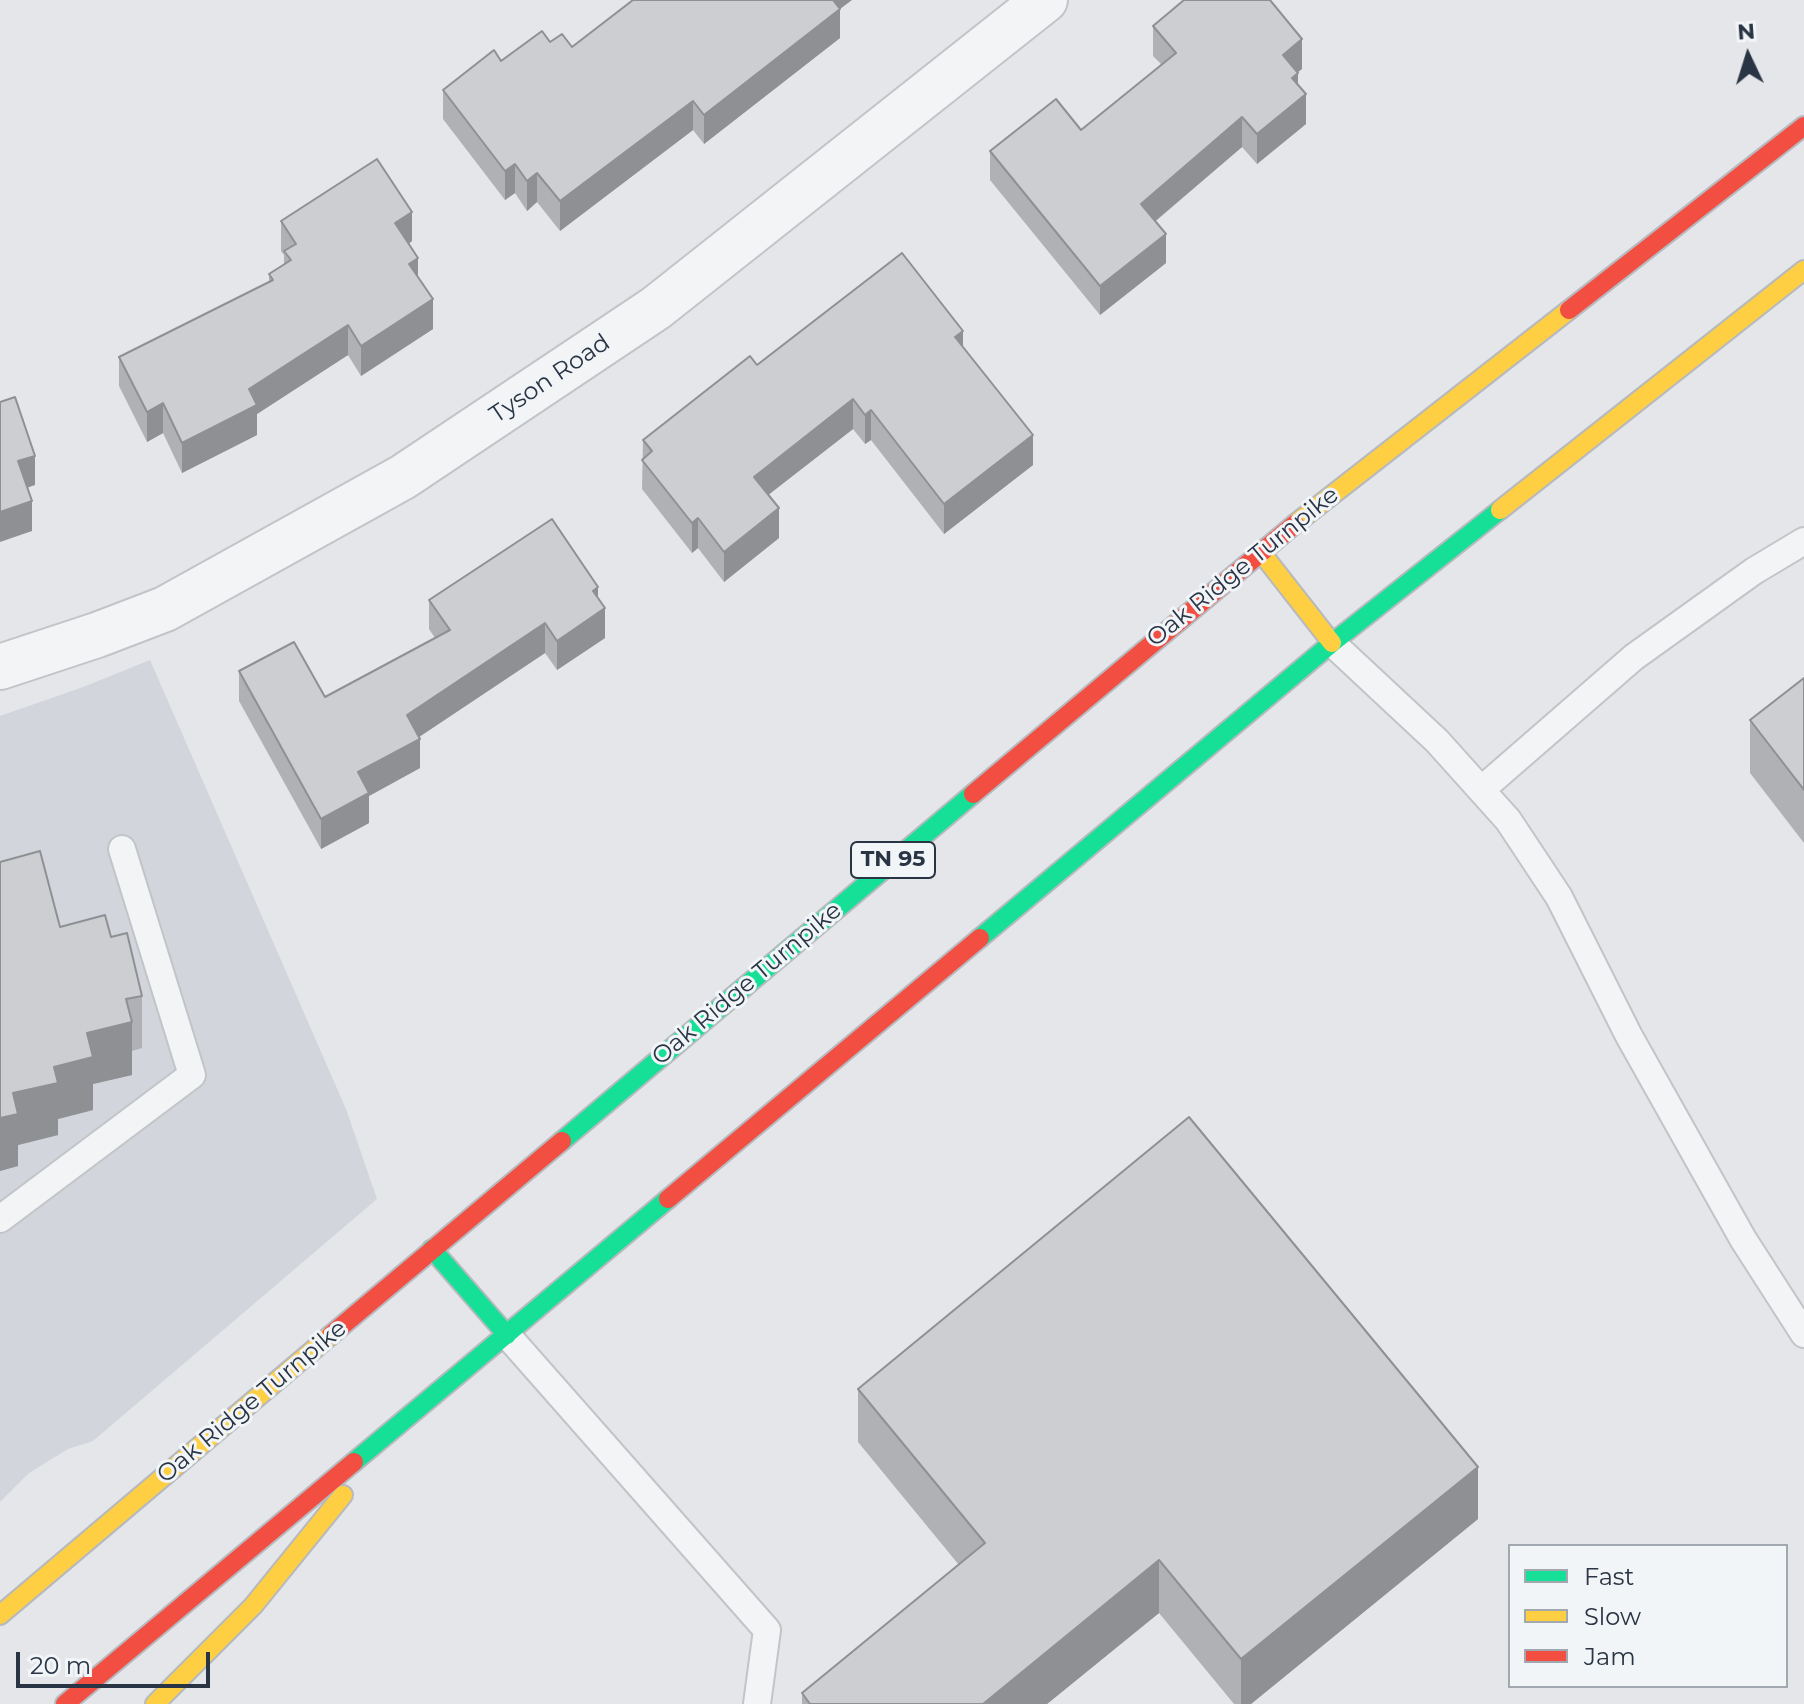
<!DOCTYPE html>
<style>
body{margin:0}
#map{position:relative;width:1804px;height:1704px;overflow:hidden;background:#e4e6e9;font-family:Montserrat,sans-serif}
canvas{display:block}
.legend{position:absolute;left:1508px;top:1544px;width:280px;height:144px;box-sizing:border-box;background:#f2f5f8;border:2px solid #a2a8b0;margin:0;padding:10px 14px;list-style:none;font-size:24px;color:#293444}
.legend li{display:flex;align-items:center;gap:16px;height:40px}
.legend b{width:40px;border:2px solid #a2a8b0}
.north{position:absolute;left:1708px;top:16px;width:80px;height:80px;-webkit-text-stroke:6px #f2f5f8;paint-order:stroke;rotate:356deg;font-size:22px;font-weight:700;line-height:32px;text-align:center;color:#293444}
.north::after{content:'';display:block;margin:auto;width:28px;height:36px;background:#293444;clip-path:polygon(50% 0,100% 100%,50% 72%,0 100%)}
.scale{position:absolute;left:16px;top:1652px;width:194px;height:36px;box-sizing:border-box;border:4px solid #293444;border-top:0;padding-left:10px;font-size:24px;line-height:28px;white-space:nowrap;color:#293444;-webkit-text-stroke:6px #f2f5f8;paint-order:stroke}
</style>
<div id="map">
<canvas width="1804" height="1704"></canvas>
<ul class="legend">
<li><b style="height:10px;background:#16e098"></b>Fast</li>
<li><b style="height:10px;background:#ffcf43"></b>Slow</li>
<li><b style="height:10px;background:#f24e42"></b>Jam</li>
</ul>
<div class="north">N</div>
<div class="scale">20 m</div>
</div>
<script>
const c = document.querySelector('canvas').getContext('2d');
c.lineJoin = 'round';
function paint(path, color) {
  c.fillStyle = color;
  c.fill(path, 'evenodd');
}
function toPath(rows) {
  const path = new Path2D();
  for (const r of rows) {
    path.moveTo(r[0], r[1]);
    for (let i = 2; i < r.length; i += 2) path.lineTo(r[i], r[i + 1]);
  }
  return path;
}
function stroke(path, color, width, dash) {
  c.strokeStyle = color;
  c.lineWidth = width;
  c.lineCap = dash ? 'butt' : 'round';
  c.setLineDash(dash || []);
  c.stroke(path);
}
function drawText(font, color, halo, rows, align = 'center') {
  c.font = font + ' Montserrat,sans-serif';
  c.lineWidth = 6;
  c.setLineDash([]);
  c.textBaseline = 'middle';
  c.strokeStyle = halo;
  c.fillStyle = color;
  for (const [text, x, y, turn = 0] of rows) {
    c.save();
    c.translate(x, y);
    c.rotate((+turn || 0) * Math.PI / 180);
    c.textAlign = isNaN(turn) ? turn : align;
    if (halo) c.strokeText(text, 0, 0);
    c.fillText(text, 0, 0);
    c.restore();
  }
}
paint(toPath([
 [150,660,346,1109,377,1199,93,1441,68,1449,29,1473,0,1502,0,716,83,687]
]), '#d2d6dc');
const lane = toPath([
 [1332,643,1437,741,1508,820,1559,897,1629,1036,1743,1239,1804,1334],
 [1481,790,1634,657,1754,571,1804,541],
 [0,1219,192,1075,122,849],
 [507,1335,767,1630,757,1704]
]);
const street = toPath([
 [0,667,97,635,165,609,403,477,656,308,1045,0]
]);
const fast = toPath([
 [980,938,1332,643,1500,510],
 [562,1141,973,794],
 [432,1249,507,1335],
 [354,1462,668,1199]
]);
const slow = toPath([
 [1500,510,1804,270],
 [1295,524,1569,310],
 [1260,551,1332,643],
 [0,1615,331,1335],
 [155,1704,253,1606,343,1495]
]);
const jam = toPath([
 [1569,310,1804,126],
 [973,794,1295,524],
 [668,1199,980,938],
 [331,1335,562,1141],
 [65,1704,354,1462]
]);
stroke(lane, '#c2c4c7', 30);
stroke(street, '#c2c4c7', 48);
stroke(fast, '#b6b9be', 22);
stroke(slow, '#b6b9be', 22);
stroke(jam, '#b6b9be', 22);
stroke(lane, '#f3f4f6', 26);
stroke(street, '#f3f4f6', 44);
stroke(fast, '#16e098', 18);
stroke(slow, '#ffcf43', 18);
stroke(jam, '#f24e42', 18);
paint(toPath([
 [840,9,840,38,704,144,693,130,560,231,537,202,527,211,515,193,505,200,443,119,443,90,501,61,550,42,572,47],
 [1153,26,1302,69,1297,72,1298,85,1306,124,1257,164,1242,147,1156,221,1166,263,1100,315,990,180,990,151,1081,130,1162,65,1153,56],
 [281,221,412,241,409,244,433,329,361,376,348,355,257,414,257,435,182,473,163,433,147,442,119,386,119,357,269,282,269,274,284,264,284,255,281,251],
 [963,347,1033,465,944,534,871,440,865,444,853,429,768,495,779,538,724,582,698,548,692,553,642,489,643,440,757,365],
 [598,598,605,638,557,670,545,653,419,737,420,768,369,796,369,823,321,849,239,701,239,671,325,697,435,638,429,629,429,600],
 [1804,678,1804,843,1750,773,1750,720],
 [111,937,142,996,142,1048,132,1051,132,1075,93,1084,93,1110,58,1119,58,1135,18,1145,18,1166,0,1171],
 [858,1389,1478,1519,1251,1704,1234,1704,1159,1613,1047,1704,802,1704,802,1693,959,1565,858,1442]
]), '#afb1b5');
paint(toPath([
 [826,0,852,0,840,9,840,38,704,144,704,115],
 [1302,39,1302,69,1283,84,1283,55],
 [1298,73,1298,101,1306,94,1306,124,1257,164,1257,134,1292,78],
 [693,101,693,130,560,231,560,201],
 [1242,117,1242,147,1141,233,1141,204],
 [515,164,515,193,505,200,505,171],
 [537,173,537,202,527,211,527,181],
 [412,212,412,241,395,252,395,223],
 [1166,234,1166,263,1100,315,1100,286],
 [418,258,418,288,409,264],
 [433,299,433,329,361,376,361,346],
 [348,325,348,355,257,414,257,435,182,473,182,443,249,389],
 [963,331,963,361,955,337],
 [853,399,853,429,754,506,754,477],
 [163,403,163,433,147,442,147,412],
 [871,410,871,440,865,444,865,415],
 [1033,435,1033,465,944,534,944,504],
 [35,456,35,485,18,491,18,461],
 [32,501,32,531,0,542,0,512],
 [779,508,779,538,724,582,724,552],
 [698,518,698,548,692,553,692,523],
 [598,587,598,613,605,608,605,638,557,670,557,641,593,591],
 [545,623,545,653,407,745,407,715],
 [420,739,420,768,369,796,369,823,321,849,321,819,358,772],
 [132,1022,132,1075,93,1084,93,1110,58,1119,58,1135,18,1145,18,1166,0,1171,0,1118,13,1093,54,1067,87,1033],
 [1478,1467,1478,1519,1251,1704,1241,1704,1241,1659],
 [1159,1560,1159,1613,1047,1704,983,1704]
]), '#8f9093');
const building = toPath([
 [633,0,833,0,840,9,704,115,693,101,560,201,537,173,527,181,515,164,505,171,443,90,494,50,501,61,542,31,550,42,562,34,572,47,633,0],
 [1184,0,1270,0,1302,39,1283,55,1298,73,1292,78,1306,94,1257,134,1242,117,1141,204,1166,234,1100,286,990,151,1056,99,1081,130,1176,53,1153,26,1184,0],
 [377,159,412,212,395,223,418,258,409,264,433,299,361,346,348,325,249,389,257,405,182,443,163,403,147,412,119,357,273,280,269,274,291,260,284,251,296,244,281,221,377,159],
 [902,253,963,331,955,337,1033,435,944,504,871,410,865,415,853,399,754,477,779,508,724,552,698,518,692,523,642,460,652,451,643,440,750,356,757,365,902,253],
 [15,397,35,456,18,461,32,501,0,512,0,402,15,397],
 [552,519,598,587,593,591,605,608,557,641,545,623,407,715,420,739,358,772,369,793,321,819,239,671,294,642,325,697,450,630,429,600,552,519],
 [1804,678,1804,790,1750,720,1804,678],
 [40,851,60,927,105,915,111,937,127,933,142,996,126,999,132,1022,87,1033,93,1057,54,1067,58,1083,13,1093,18,1114,0,1118,0,862,40,851],
 [1189,1117,1478,1467,1241,1659,1159,1560,983,1704,810,1704,802,1693,985,1543,858,1389,1189,1117]
]);
paint(building, '#ccced2');
stroke(building, '#8f9093', 2);
for (const [x, y, w] of [
 [893,860,84]
]) {
  const box = new Path2D();
  box.roundRect(x - w / 2, y - 18, w, 36, 6);
  c.fillStyle = '#f2f5f8';
  c.fill(box);
  stroke(box, '#293444', 2);
}
drawText('bold 22px', '#293444', null, [
 ["TN 95",893,860]
]);
drawText('24px', '#293444', '#f2f5f8', [
 ["Tyson Road",550,379,-34],
 ["Oak Ridge Turnpike",1243,567,-39],
 ["Oak Ridge Turnpike",747,984,-40],
 ["Oak Ridge Turnpike",252,1402,-40]
]);
</script>
